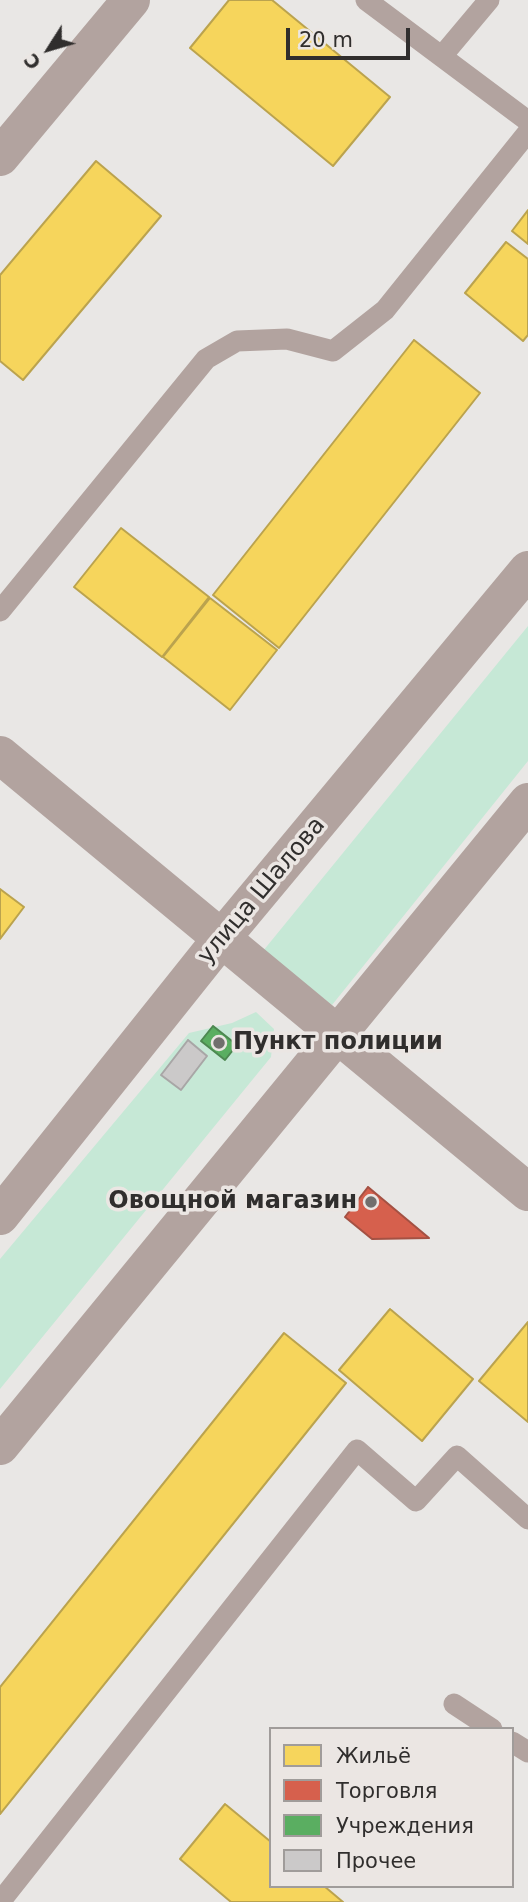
<!DOCTYPE html>
<meta charset="utf-8">
<style>
body{margin:0}
#map{position:relative;width:528px;height:1902px;overflow:hidden;background:#e9e7e5;font-family:"DejaVu Sans",sans-serif}
canvas{display:block}
.legend{position:absolute;left:269px;top:1727px;width:245px;height:161px;box-sizing:border-box;background:#ebe6e3;border:2px solid #a09c9a;margin:0;padding:9px 12px;list-style:none;font-size:21px;color:#302e2d}
.legend li{display:flex;align-items:center;gap:14px;height:35px}
.legend b{width:35px;border:2px solid #a09c9a}
.north{position:absolute;left:14px;top:14px;width:70px;height:70px;-webkit-text-stroke:5px #ebe6e3;paint-order:stroke;rotate:233deg;font-size:19px;font-weight:700;line-height:28px;text-align:center;color:#302e2d}
.north::after{content:'';display:block;margin:auto;width:24px;height:32px;background:#302e2d;clip-path:polygon(50% 0,100% 100%,50% 72%,0 100%)}
.scale{position:absolute;left:286px;top:28px;width:124px;height:32px;box-sizing:border-box;border:4px solid #302e2d;border-top:0;padding-left:9px;font-size:21px;line-height:24px;white-space:nowrap;color:#302e2d;-webkit-text-stroke:5px #ebe6e3;paint-order:stroke}
</style>
<div id="map">
<canvas width="528" height="1902"></canvas>
<ul class="legend">
<li><b style="height:19px;background:#f6d55c"></b>Жильё</li>
<li><b style="height:19px;background:#d6604d"></b>Торговля</li>
<li><b style="height:19px;background:#5aae61"></b>Учреждения</li>
<li><b style="height:19px;background:#cbc9c9"></b>Прочее</li>
</ul>
<div class="north">С</div>
<div class="scale">20 m</div>
</div>
<script>
const c = document.querySelector('canvas').getContext('2d');
c.lineJoin = 'round';
function paint(path, color) {
  c.fillStyle = color;
  c.fill(path, 'evenodd');
}
function toPath(rows) {
  const path = new Path2D();
  for (const r of rows) {
    path.moveTo(r[0], r[1]);
    for (let i = 2; i < r.length; i += 2) path.lineTo(r[i], r[i + 1]);
  }
  return path;
}
function stroke(path, color, width, dash) {
  c.strokeStyle = color;
  c.lineWidth = width;
  c.lineCap = dash ? 'butt' : 'round';
  c.setLineDash(dash || []);
  c.stroke(path);
}
function drawText(font, color, halo, rows, align = 'center') {
  c.font = font + ' "DejaVu Sans",sans-serif';
  c.lineWidth = 7;
  c.setLineDash([]);
  c.textBaseline = 'middle';
  c.strokeStyle = halo;
  c.fillStyle = color;
  for (const [text, x, y, turn = 0] of rows) {
    c.save();
    c.translate(x, y);
    c.rotate((+turn || 0) * Math.PI / 180);
    c.textAlign = isNaN(turn) ? turn : align;
    if (halo) c.strokeText(text, 0, 0);
    c.fillText(text, 0, 0);
    c.restore();
  }
}
paint(toPath([
 [528,626,528,761,332,1005,263,951],
 [256,1012,274,1029,271,1057,0,1389,0,1259,189,1033,232,1023]
]), '#c6e8d6');
const homes = toPath([
 [229,0,272,0,390,97,333,166,190,48,229,0],
 [96,161,161,216,23,380,0,361,0,275,96,161],
 [528,210,528,244,512,231,528,210],
 [506,242,528,259,528,335,523,341,465,293,506,242],
 [414,340,480,393,279,648,213,595,414,340],
 [121,528,209,597,162,657,74,587,121,528],
 [210,598,277,650,230,710,163,657,210,598],
 [0,889,24,907,0,939,0,889],
 [390,1309,473,1379,422,1441,339,1370,390,1309],
 [528,1322,528,1422,479,1381,528,1322],
 [284,1333,346,1383,0,1814,0,1687,284,1333],
 [225,1804,271,1842,271,1886,324,1886,343,1902,231,1902,180,1859,225,1804]
]);
paint(homes, '#f6d55c');
stroke(homes, '#bba34e', 2);
const shops = toPath([
 [368,1187,429,1238,372,1239,345,1217,368,1187]
]);
paint(shops, '#d6604d');
stroke(shops, '#a45143', 2);
const public = toPath([
 [213,1026,237,1045,225,1060,201,1041,213,1026]
]);
paint(public, '#5aae61');
stroke(public, '#4d8851', 2);
const building = toPath([
 [188,1040,207,1056,181,1090,161,1075,188,1040]
]);
paint(building, '#cbc9c9');
stroke(building, '#a8a6a6', 2);
stroke(toPath([
 [366,0,528,121],
 [442,56,489,0],
 [0,611,206,359,237,341,287,339,333,351,385,310,528,132],
 [454,1704,492,1729],
 [512,1742,528,1752],
 [0,1902,357,1450,416,1501,457,1456,528,1519]
]), '#b2a39f', 21);
stroke(toPath([
 [0,755,528,1192],
 [0,1216,221,939,528,570],
 [0,1446,528,802]
]), '#b2a39f', 38);
stroke(toPath([
 [0,157,131,0]
]), '#b2a39f', 38);
for (const [x, y, r, color] of [
 [219,1043,7,"#716f6d"],
 [371,1202,7,"#716f6d"]
]) {
  const dot = new Path2D();
  dot.arc(x, y, r, 0, 2 * Math.PI);
  c.fillStyle = color;
  c.fill(dot);
  stroke(dot, '#ebe6e3', 2.5);
}
drawText('24px', '#302e2d', '#ebe6e3', [
 ["улица Шалова",262,891,-50]
]);
drawText('bold 24px', '#302e2d', '#ebe6e3', [
 ["Пункт полиции",233,1043],
 ["Овощной магазин",357,1202,"right"]
], 'left');
</script>
